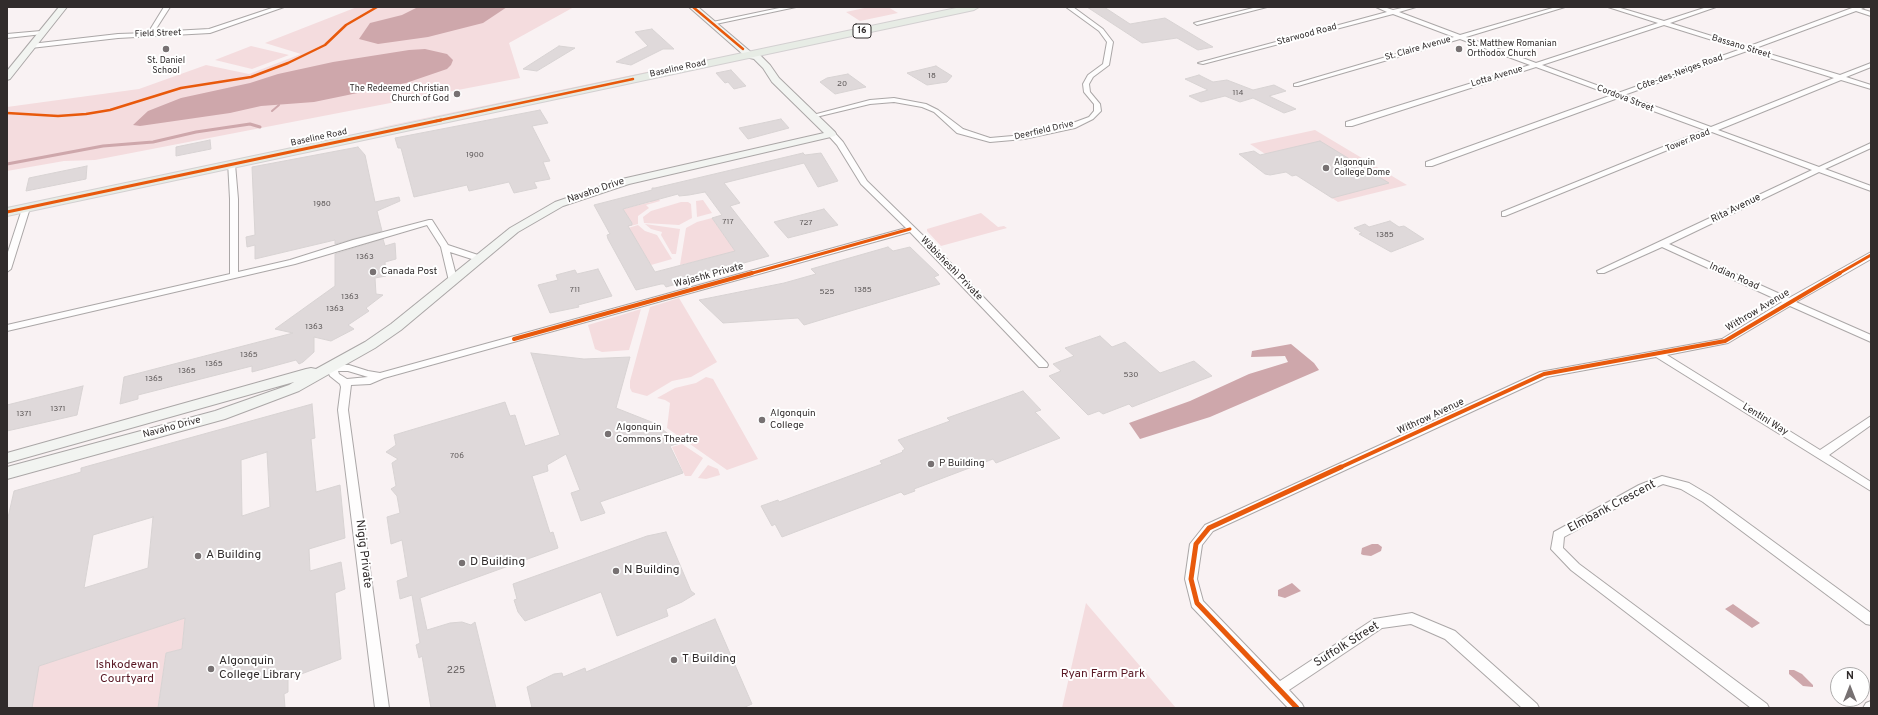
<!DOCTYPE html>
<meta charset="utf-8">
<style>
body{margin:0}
#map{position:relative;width:1878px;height:715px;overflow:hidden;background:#f9f2f3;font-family:Overpass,sans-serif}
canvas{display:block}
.frame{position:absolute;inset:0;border:8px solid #312c2c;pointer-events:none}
.north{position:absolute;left:1830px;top:667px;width:40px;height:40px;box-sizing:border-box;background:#fff;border:1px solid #adabab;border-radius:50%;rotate:0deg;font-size:11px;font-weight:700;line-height:16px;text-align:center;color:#312c2c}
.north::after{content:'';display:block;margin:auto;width:14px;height:18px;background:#777172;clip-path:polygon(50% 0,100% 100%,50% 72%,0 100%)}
</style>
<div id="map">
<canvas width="1878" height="715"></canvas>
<div class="frame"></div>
<div class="north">N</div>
</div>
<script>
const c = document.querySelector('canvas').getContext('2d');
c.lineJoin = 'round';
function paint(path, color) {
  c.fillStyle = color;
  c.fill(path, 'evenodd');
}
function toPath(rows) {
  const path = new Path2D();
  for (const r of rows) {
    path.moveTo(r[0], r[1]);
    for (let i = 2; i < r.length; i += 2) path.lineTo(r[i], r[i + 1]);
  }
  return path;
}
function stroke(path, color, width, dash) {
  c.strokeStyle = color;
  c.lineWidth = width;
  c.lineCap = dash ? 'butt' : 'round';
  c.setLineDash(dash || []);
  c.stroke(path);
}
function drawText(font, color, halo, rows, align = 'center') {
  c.font = font + ' Overpass,sans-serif';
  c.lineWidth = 4;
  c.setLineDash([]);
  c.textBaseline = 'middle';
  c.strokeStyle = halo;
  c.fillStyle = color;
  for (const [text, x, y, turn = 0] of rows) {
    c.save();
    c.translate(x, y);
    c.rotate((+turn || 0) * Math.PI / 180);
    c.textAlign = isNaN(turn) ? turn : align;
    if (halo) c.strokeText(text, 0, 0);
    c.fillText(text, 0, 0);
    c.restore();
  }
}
paint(toPath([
 [357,7,574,7,509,43,520,78,95,160,64,161,7,171,7,107,139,89,206,65,249,74,301,54,265,43],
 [869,7,888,7,898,13,860,21,846,12],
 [251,46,289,55,252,69,215,60],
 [661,69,627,78,370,130,387,126],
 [1315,130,1407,185,1338,202,1250,144],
 [658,198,660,201,646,205,649,208,638,216,638,224,627,227,631,222,623,209,651,202,650,200],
 [703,200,712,213,697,217,696,201],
 [681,202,688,202,691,204,692,218,679,225,644,223,643,217,651,211],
 [981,213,998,227,1004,226,1007,228,941,246,927,231,927,229],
 [712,218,736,252,680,265,686,228,697,222],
 [645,224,680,229,676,254,672,254,661,235,662,232,651,229],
 [638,225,645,231,657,235,672,259,651,265,628,228],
 [679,298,717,362,691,377,672,381,647,396,632,392,630,388,630,381,650,307],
 [641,309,629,350,602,352,595,349,588,325],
 [706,377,713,379,758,459,727,470,667,428,670,403,665,400,657,398,675,388,696,383],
 [682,444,703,458,691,476,685,476,672,447],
 [708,465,718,469,720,475,706,479,698,478],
 [1086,603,1176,708,1062,708],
 [185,618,182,649,166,653,158,708,32,708,32,668]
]), '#f4dcde');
paint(toPath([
 [418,7,507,7,483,23,428,37,378,44,359,39,370,23,402,15],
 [425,49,447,54,453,60,451,65,447,69,406,83,314,102,261,106,230,113,140,126,133,125,148,111,181,98,250,83,278,74,333,62,409,50],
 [1291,344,1314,363,1319,370,1210,417,1140,439,1129,423,1190,401,1249,374,1288,362,1285,356,1251,357,1252,351],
 [1372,544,1378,544,1382,547,1381,551,1371,556,1363,555,1361,554,1362,548],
 [1292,583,1301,591,1285,598,1278,596,1278,590],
 [1733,604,1760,623,1752,628,1725,609],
 [1789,670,1794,670,1802,674,1813,685,1813,687,1803,686,1789,674]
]), '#cea7ab');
stroke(toPath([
 [272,111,279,105]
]), '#cea7ab', 2);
stroke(toPath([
 [7,164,103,146,153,142,196,132,250,124,260,127]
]), '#cea7ab', 3);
const building = toPath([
 [1087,7,1104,7,1130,24,1165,18,1213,47,1198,50,1177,38,1142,43,1087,7],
 [652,29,674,49,663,49,631,65,616,62,648,46,635,32,652,29],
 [559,46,575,48,537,71,523,69,559,46],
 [936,66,952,76,947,82,927,85,907,73,936,66],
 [731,70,746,86,734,89,728,82,725,83,716,73,731,70],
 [848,74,866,87,835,94,820,82,827,78,848,74],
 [1199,75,1213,82,1227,80,1253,90,1274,85,1286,91,1269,96,1296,109,1284,113,1253,98,1240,102,1225,96,1201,102,1189,96,1208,90,1185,79,1199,75],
 [540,110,548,123,532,126,550,161,543,162,550,179,534,182,537,188,514,193,509,182,469,191,467,185,414,197,401,148,398,148,395,138,540,110],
 [781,119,789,128,748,139,739,128,781,119],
 [210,140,211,149,176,156,176,147,210,140],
 [1320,141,1389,183,1332,198,1296,175,1292,176,1286,172,1270,175,1265,174,1239,154,1254,151,1260,155,1320,141],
 [358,147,365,155,375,202,399,197,400,201,377,211,382,231,335,244,335,240,255,259,255,245,247,247,246,237,255,235,252,167,358,147],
 [803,153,805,155,821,153,838,181,818,187,804,163,724,183,740,203,730,206,769,256,686,279,687,281,666,287,664,284,661,284,636,290,608,239,607,235,610,234,594,205,652,190,652,188,655,188,803,153],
 [705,192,722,215,712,218,735,251,655,272,628,226,632,225,632,223,623,209,678,194,679,196,689,195,705,192],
 [87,166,86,179,26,191,29,178,87,166],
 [824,209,838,225,788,238,774,222,824,209],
 [1390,221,1399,227,1404,226,1424,239,1391,252,1359,234,1362,233,1354,228,1365,224,1369,227,1390,221],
 [383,239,385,246,395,243,396,259,385,262,386,276,375,278,376,294,383,295,366,308,369,311,348,325,354,329,331,341,314,337,314,352,303,362,299,364,296,360,252,372,252,366,138,395,138,399,120,404,124,377,293,333,275,329,335,286,335,254,383,239],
 [888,247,893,251,910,247,939,275,934,277,940,284,804,325,798,318,723,323,699,300,784,283,816,274,811,269,888,247],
 [598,269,612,296,578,305,579,307,550,313,538,285,558,280,556,275,575,270,577,274,598,269],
 [1100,336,1112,347,1125,342,1160,373,1194,361,1212,376,1132,407,1129,404,1103,414,1099,411,1088,415,1049,376,1061,371,1053,364,1074,356,1065,348,1100,336],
 [531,353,584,359,630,357,616,408,654,423,680,443,670,446,683,473,600,502,605,513,581,521,571,493,580,490,566,454,547,465,548,471,532,476,550,533,553,532,558,548,420,598,427,630,450,623,462,622,471,625,475,622,496,708,431,708,422,656,419,658,416,645,420,643,412,595,400,599,397,581,408,577,402,540,391,544,387,517,400,513,397,496,391,489,396,486,392,463,398,459,386,452,396,445,394,435,505,402,510,416,515,415,525,446,560,435,531,353],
 [83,386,77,415,7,431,7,405,83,386],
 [1023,391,1041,410,1035,412,1060,438,996,463,993,459,914,489,915,491,904,495,901,492,782,537,775,524,772,526,761,506,778,500,779,502,882,464,880,461,903,452,902,451,905,449,898,440,950,421,947,418,1023,391],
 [312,404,315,438,311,439,316,492,340,485,345,538,309,549,310,571,341,562,345,589,335,593,341,659,288,679,288,692,284,694,285,708,158,708,166,653,182,649,185,618,39,666,32,708,7,708,7,522,14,491,81,472,81,468,312,404],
 [267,452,270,507,242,516,241,460,267,452],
 [153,517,148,568,84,588,93,535,153,517],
 [666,532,691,591,695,594,682,602,666,609,668,616,617,636,601,592,525,621,518,612,514,600,517,599,513,584,647,536,666,532],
 [715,619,752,704,743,708,532,708,527,687,554,674,562,673,563,677,585,668,586,672,715,619]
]);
paint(building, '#dfd9da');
stroke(building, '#d8d3d3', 1);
const street = toPath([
 [164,7,170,7,154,32,209,29,275,7,284,7,210,33,118,38,31,48,28,46,31,44,118,34,148,33,164,7],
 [784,7,796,7,711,25,708,23,784,7],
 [1066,7,1073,7,1103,29,1113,42,1109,65,1093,77,1089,84,1090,92,1100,104,1101,111,1093,119,1075,128,1024,139,990,142,957,133,934,112,922,107,894,102,870,104,812,118,809,116,870,100,894,98,926,104,938,110,963,129,990,138,1024,135,1070,124,1089,117,1094,111,1094,104,1084,92,1083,84,1088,75,1103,64,1107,42,1099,31,1066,7],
 [1257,7,1267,7,1197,25,1194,23,1257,7],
 [1376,7,1384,7,1393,10,1406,7,1416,7,1399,12,1460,35,1556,7,1565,7,1466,37,1536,63,1658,23,1608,7,1617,7,1664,21,1707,7,1716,7,1670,23,1747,47,1852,8,1865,7,1861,9,1871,12,1871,16,1856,11,1753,49,1840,75,1871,63,1871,67,1846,77,1871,85,1871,89,1841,80,1718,130,1819,167,1871,143,1871,148,1825,169,1871,186,1871,191,1819,172,1669,244,1789,298,1871,252,1871,259,1796,302,1871,335,1871,342,1790,306,1728,343,1667,355,1820,450,1871,416,1871,425,1829,455,1871,482,1871,491,1656,357,1547,377,1213,531,1202,545,1197,579,1203,601,1280,681,1374,619,1412,613,1455,631,1537,704,1539,708,1522,708,1445,639,1411,624,1382,628,1289,690,1302,704,1304,708,1288,708,1192,607,1185,579,1190,544,1205,525,1540,372,1722,339,1782,302,1662,247,1604,273,1598,273,1597,271,1812,170,1712,132,1505,216,1502,216,1502,212,1705,130,1618,98,1432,166,1426,166,1426,162,1612,95,1536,67,1352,126,1346,126,1346,122,1530,65,1460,39,1298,86,1294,86,1294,84,1454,37,1393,14,1203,64,1198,63,1387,12,1376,7],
 [1664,25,1741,49,1618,93,1542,65,1664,25],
 [1747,51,1834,78,1711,127,1624,95,1747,51],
 [41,31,43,32,43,34,7,38,7,34,41,31],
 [828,132,834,132,843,142,867,181,942,254,1047,363,1048,365,1047,367,1039,367,910,232,384,378,370,384,351,385,348,410,389,708,375,708,338,410,341,387,340,384,330,376,326,367,327,365,349,365,368,371,380,373,906,228,861,184,837,145,827,134,828,132],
 [338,371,348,371,368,377,347,379,339,374,338,371],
 [228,162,234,162,235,164,238,199,238,272,290,260,353,240,429,220,432,220,448,245,481,256,482,258,478,261,450,252,457,279,455,281,449,281,441,247,427,225,295,264,7,331,7,325,230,274,230,199,228,162],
 [23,206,26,206,30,208,11,269,7,272,7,255,23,206],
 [1662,476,1689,483,1711,496,1871,613,1871,625,1866,624,1703,502,1681,489,1663,484,1647,491,1564,537,1563,548,1579,564,1767,704,1769,708,1751,708,1571,570,1551,549,1554,532,1639,485,1662,476],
 [1871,701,1871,708,1863,708,1866,703,1871,701]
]);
const secondary = toPath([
 [59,7,67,7,10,79,7,80,7,71,59,7],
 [689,7,698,7,752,53,760,55,770,65,779,78,835,132,836,134,835,136,629,184,563,206,518,232,401,330,375,348,299,391,225,419,7,479,7,467,215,411,289,385,294,382,7,463,7,453,306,369,311,368,316,369,365,342,391,324,510,228,555,202,622,179,824,133,772,82,763,68,754,59,746,57,689,7]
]);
const primary = toPath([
 [961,7,979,7,974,10,7,216,7,208,961,7]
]);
stroke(street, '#aba7a7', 2);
stroke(secondary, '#aba7a7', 2);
stroke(primary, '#d3d0d1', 2);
paint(street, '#fefdfd');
paint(secondary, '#f2f4f1');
paint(primary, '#e7ece5');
stroke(toPath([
 [693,7,743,49],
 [7,113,58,116,86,114,110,110,181,88,251,77,288,63,325,45,346,25,377,7],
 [436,121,633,79]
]), '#e8590c', 2.5);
stroke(toPath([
 [7,212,441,120],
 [749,274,910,229],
 [1838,274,1871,255]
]), '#e8590c', 3);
stroke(toPath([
 [514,339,752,273],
 [1339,468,1544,374,1725,341,1840,273]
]), '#e8590c', 4);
stroke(toPath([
 [1297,708,1197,603,1191,579,1196,544,1209,528,1341,467]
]), '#e8590c', 5);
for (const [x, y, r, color] of [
 [166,49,4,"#777172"],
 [1459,49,4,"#777172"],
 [457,94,4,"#777172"],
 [1326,168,4,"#777172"],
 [373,272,4,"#777172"],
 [762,420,4,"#777172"],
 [608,434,4,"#777172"],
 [931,464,4,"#777172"],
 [198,556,4,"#777172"],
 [462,563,4,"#777172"],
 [616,571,4,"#777172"],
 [674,660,4,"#777172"],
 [211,669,4,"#777172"]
]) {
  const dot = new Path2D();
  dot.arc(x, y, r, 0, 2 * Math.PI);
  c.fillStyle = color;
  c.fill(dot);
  stroke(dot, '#fff', 1.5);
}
drawText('8px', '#5e5959', null, [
 ["18",932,76],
 ["20",842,84],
 ["114",1238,93],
 ["1900",475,155],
 ["1980",322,204],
 ["717",728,222],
 ["727",806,223],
 ["1385",1385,235],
 ["1363",365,257],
 ["711",575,290],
 ["1385",863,290],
 ["525",827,292],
 ["1363",350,297],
 ["1363",335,309],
 ["1363",314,327],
 ["1365",249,355],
 ["1365",214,364],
 ["1365",187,371],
 ["530",1131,375],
 ["1365",154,379],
 ["1371",58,409],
 ["1371",24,414],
 ["706",457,456]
]);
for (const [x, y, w] of [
 [862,31,18]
]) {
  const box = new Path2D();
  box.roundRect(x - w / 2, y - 7, w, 14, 3);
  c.fillStyle = '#fff';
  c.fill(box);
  stroke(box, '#312c2c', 1);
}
drawText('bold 9px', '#312c2c', null, [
 ["16",862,31]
]);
drawText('9px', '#312c2c', '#fff', [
 ["Field Street",158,34,-2],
 ["Starwood Road",1307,35,-15],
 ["Bassano Street",1741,47,17],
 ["St. Claire Avenue",1418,49,-16],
 ["Baseline Road",678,69,-12],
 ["Côte-des-Neiges Road",1680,73,-20],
 ["Lotta Avenue",1497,77,-17],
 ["Cordova Street",1625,99,21],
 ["Deerfield Drive",1044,131,-13],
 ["Baseline Road",319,138,-12],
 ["Tower Road",1688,141,-22]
]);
drawText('9px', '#312c2c', '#fff', [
 ["St. Matthew Romanian",1467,44],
 ["Orthodox Church",1467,54],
 ["St. Daniel",166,61,"center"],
 ["School",166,71,"center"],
 ["The Redeemed Christian",449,89,"right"],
 ["Church of God",449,99,"right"],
 ["Algonquin",1334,163],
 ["College Dome",1334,173]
], 'left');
drawText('10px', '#312c2c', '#fff', [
 ["Navaho Drive",596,191,-19],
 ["Rita Avenue",1736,209,-26],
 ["Wàbisheshì Private",951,269,46],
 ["Wajashk Private",709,276,-15],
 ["Indian Road",1734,277,24],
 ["Withrow Avenue",1758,311,-31],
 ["Withrow Avenue",1431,417,-25],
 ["Lentini Way",1765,420,32],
 ["Navaho Drive",172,428,-15]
]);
drawText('10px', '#312c2c', '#fff', [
 ["Canada Post",381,272],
 ["Algonquin",770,414],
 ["College",770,426],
 ["Algonquin",616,428],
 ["Commons Theatre",616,440],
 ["P Building",939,464]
], 'left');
drawText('10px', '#5e5959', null, [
 ["225",456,671]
]);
drawText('12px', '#312c2c', '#fff', [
 ["Elmbank Crescent",1612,507,-28],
 ["Nigig Private",363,554,83],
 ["Suffolk Street",1347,645,-32]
]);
drawText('12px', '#312c2c', '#fff', [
 ["A Building",206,556],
 ["D Building",470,563],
 ["N Building",624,571],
 ["T Building",682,660],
 ["Algonquin",219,662],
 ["College Library",219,676]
], 'left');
drawText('12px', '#591824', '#fff', [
 ["Ishkodewan",127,666],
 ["Courtyard",127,680],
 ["Ryan Farm Park",1103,675]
]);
</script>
